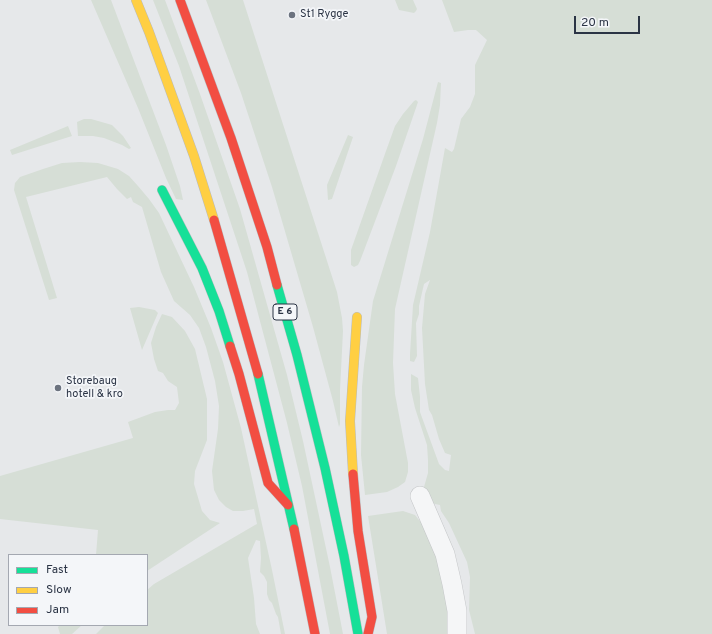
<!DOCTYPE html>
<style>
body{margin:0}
#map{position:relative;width:712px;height:634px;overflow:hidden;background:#e6e8ea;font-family:Overpass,sans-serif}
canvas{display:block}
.legend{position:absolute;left:8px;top:554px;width:140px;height:72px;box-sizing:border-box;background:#f4f6f9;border:1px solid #a4a8b1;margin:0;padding:5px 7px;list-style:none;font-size:12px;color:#2b3445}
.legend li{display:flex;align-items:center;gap:8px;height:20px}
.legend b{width:20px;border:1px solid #a4a8b1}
.scale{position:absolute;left:574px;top:16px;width:66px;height:18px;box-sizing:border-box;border:2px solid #2b3445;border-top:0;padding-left:5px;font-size:12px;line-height:14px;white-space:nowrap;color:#2b3445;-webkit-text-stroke:3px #f4f6f9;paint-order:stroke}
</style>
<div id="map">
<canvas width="712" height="634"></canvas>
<ul class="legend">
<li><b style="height:5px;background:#16e098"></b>Fast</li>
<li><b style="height:5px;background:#ffcf43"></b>Slow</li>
<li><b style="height:5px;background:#f24e42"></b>Jam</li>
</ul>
<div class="scale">20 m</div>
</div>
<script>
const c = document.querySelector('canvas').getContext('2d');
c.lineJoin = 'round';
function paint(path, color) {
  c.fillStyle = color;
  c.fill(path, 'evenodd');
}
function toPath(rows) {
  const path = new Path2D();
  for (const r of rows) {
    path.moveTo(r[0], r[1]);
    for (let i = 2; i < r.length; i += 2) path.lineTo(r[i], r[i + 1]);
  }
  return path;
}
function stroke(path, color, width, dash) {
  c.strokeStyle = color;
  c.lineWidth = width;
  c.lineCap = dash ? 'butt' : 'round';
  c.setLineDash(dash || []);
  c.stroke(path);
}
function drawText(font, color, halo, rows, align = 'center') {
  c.font = font + ' Overpass,sans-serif';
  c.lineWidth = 3.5;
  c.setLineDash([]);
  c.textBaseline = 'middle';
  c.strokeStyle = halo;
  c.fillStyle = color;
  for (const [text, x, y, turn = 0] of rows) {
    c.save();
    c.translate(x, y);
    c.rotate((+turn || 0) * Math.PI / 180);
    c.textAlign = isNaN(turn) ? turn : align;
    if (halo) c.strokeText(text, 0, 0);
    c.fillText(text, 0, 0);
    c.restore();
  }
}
paint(toPath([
 [91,0,111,0,166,145,180,186,183,200,176,199,166,178,138,108],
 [153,0,165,0,200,94,240,209,287,375,303,441,330,567,343,634,330,634,302,486,287,423,247,272,179,66],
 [206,0,243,0,337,292,342,318,343,331,340,390,340,424,339,427,333,401,313,327,272,187,241,93],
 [395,0,413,0,417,9,416,11,414,13,399,10],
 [442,0,712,0,712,634,475,634,469,610,470,577,467,562,449,523,441,511,440,505,430,503,424,487,428,473,428,460,427,445,415,408,411,390,411,374,418,378,420,397,420,412,439,464,445,470,449,471,451,455,445,453,439,439,432,415,429,410,425,384,422,328,425,294,430,280,424,284,419,306,419,314,416,323,417,356,414,362,410,361,410,354,413,305,430,232,445,148,452,152,454,149,461,119,470,107,475,94,475,65,487,40,476,30,468,30,454,32],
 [438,82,441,83,440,105,437,123,395,309,393,363,395,394,408,463,408,472,405,482,398,487,387,492,365,495,361,455,362,387,364,365,373,301,423,139],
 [416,100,418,102,396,166,360,261,358,265,354,267,351,265,351,250,386,151,395,126,403,114,414,101],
 [84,119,91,119,112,125,123,136,131,148,129,149,122,145,104,138,93,136,78,136,77,122],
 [68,126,72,136,12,155,10,150],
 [348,135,353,137,332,199,328,200,327,185],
 [80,162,98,163,118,169,129,176,138,186,149,199,159,213,194,287,211,328,223,362,241,428,272,570,285,634,281,634,278,617,276,614,272,603,269,600,267,594,267,582,264,576,260,572,261,558,260,541,256,540,248,558,254,598,256,624,260,634,96,634,105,625,147,625,147,590,154,584,255,525,257,524,254,509,243,511,233,511,226,507,219,500,214,490,212,471,218,429,219,406,215,381,206,347,199,328,190,315,174,301,161,272,142,207,133,202,131,197,127,199,117,189,107,177,26,197,57,298,49,300,14,190,15,183,20,177,43,169,62,163],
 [139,307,155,310,158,313,142,350,130,308],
 [162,314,172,317,185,331,195,349,207,399,207,440,195,471,194,484,202,511,210,520,220,523,147,571,147,555,96,555,98,530,0,519,0,476,133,438,128,422,155,412,168,410,175,410,179,403,177,387,168,381,163,373,158,371,154,359,151,343,156,327],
 [403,511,415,515,423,525,441,558,451,634,387,634,368,516],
 [60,625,82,625,72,634,60,634,58,627]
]), '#d6ded6');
const street = toPath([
 [420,496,445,554,452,584,457,611,457,634]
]);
const fast = toPath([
 [162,190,202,268,219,311,230,346],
 [277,285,297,355,325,468,344,556,358,634],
 [258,374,294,529]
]);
const slow = toPath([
 [136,0,149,32,194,156,214,220],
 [353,474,350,421,357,317]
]);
const jam = toPath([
 [180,0,231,138,267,247,277,285],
 [214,220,258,374],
 [230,346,239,374,268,483,288,505],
 [353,474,358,531,372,617,368,634],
 [294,529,315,634]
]);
stroke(street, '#c4c6c8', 20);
stroke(fast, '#b8bbbf', 10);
stroke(slow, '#b8bbbf', 10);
stroke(jam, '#b8bbbf', 10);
stroke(street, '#f5f6f7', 19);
stroke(fast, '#16e098', 9);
stroke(slow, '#ffcf43', 9);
stroke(jam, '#f24e42', 9);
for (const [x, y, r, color] of [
 [292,15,4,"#6c737f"],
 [58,388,4,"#6c737f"]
]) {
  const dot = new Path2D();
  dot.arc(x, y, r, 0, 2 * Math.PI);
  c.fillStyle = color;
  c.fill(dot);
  stroke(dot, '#f4f6f9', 1.5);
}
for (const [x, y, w] of [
 [285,312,24]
]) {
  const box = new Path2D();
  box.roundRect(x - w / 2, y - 8, w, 16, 3);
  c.fillStyle = '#f4f6f9';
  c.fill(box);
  stroke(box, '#2b3445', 1);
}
drawText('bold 10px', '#2b3445', null, [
 ["E 6",285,312]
]);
drawText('11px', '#2b3445', '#f4f6f9', [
 ["St1 Rygge",300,15],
 ["Storebaug",66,382],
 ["hotell & kro",66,395]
], 'left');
</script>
